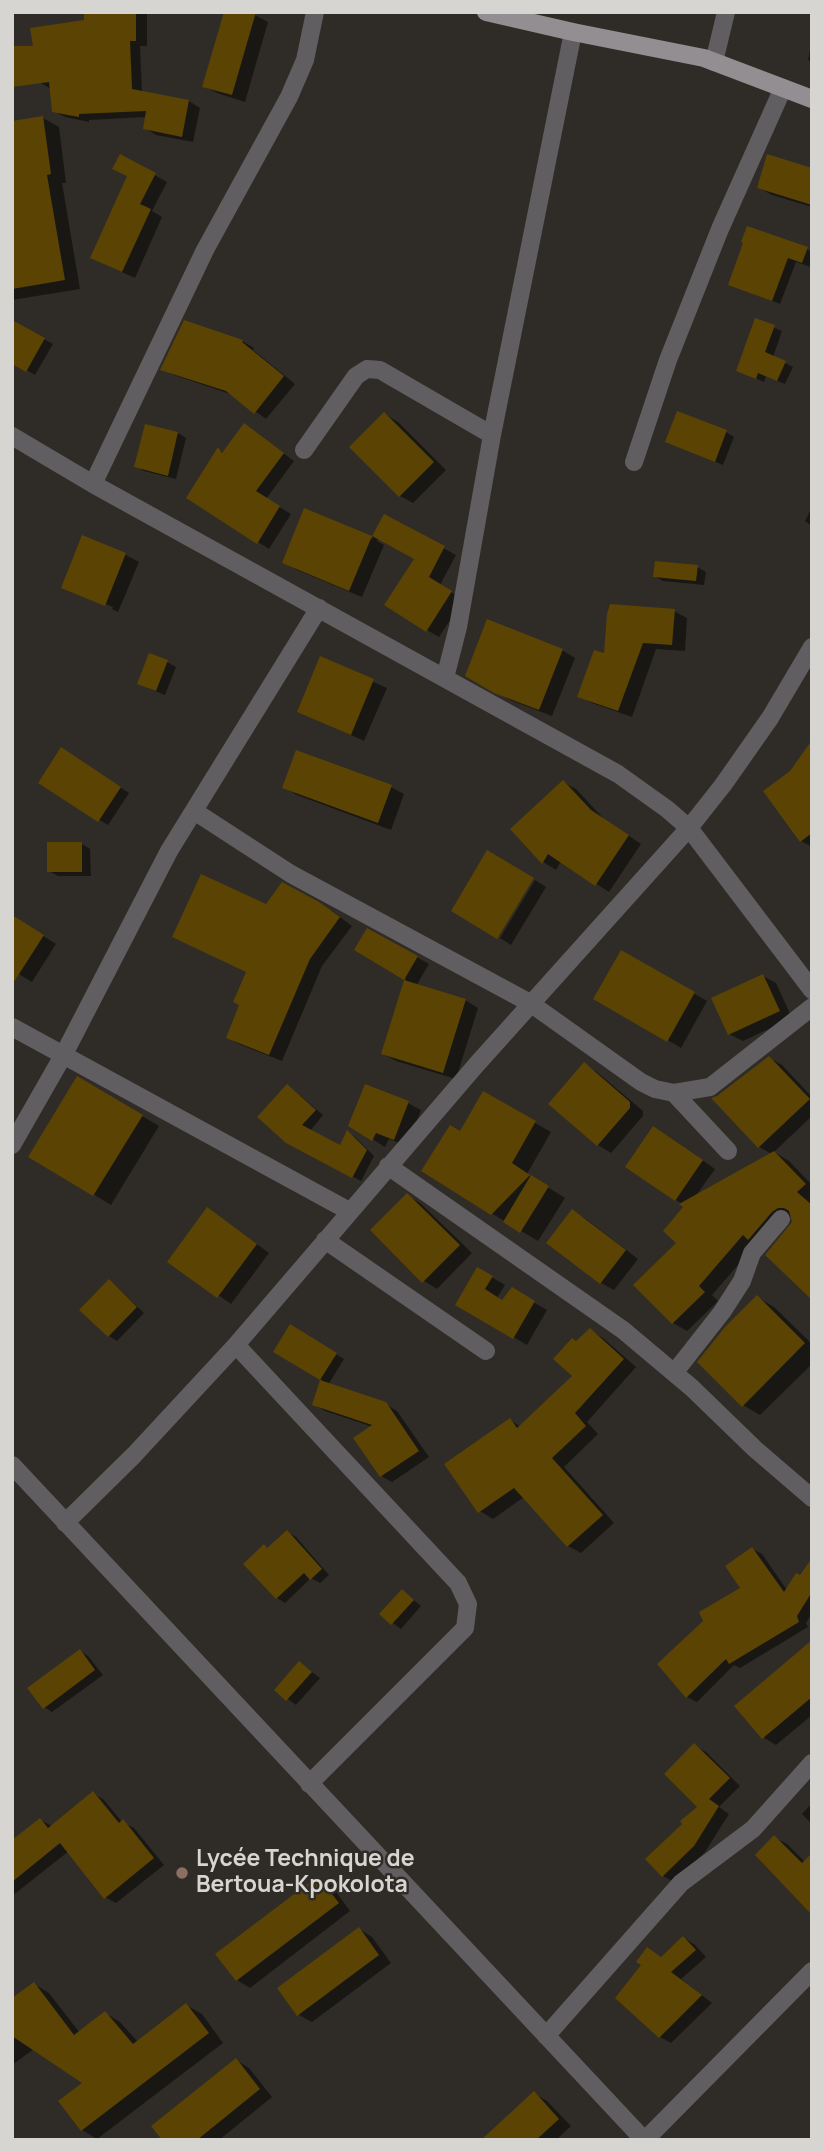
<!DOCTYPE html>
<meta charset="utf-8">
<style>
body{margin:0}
#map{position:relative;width:824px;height:2152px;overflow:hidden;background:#2f2c27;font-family:Manrope,sans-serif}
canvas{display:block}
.frame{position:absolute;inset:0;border:14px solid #d7d5d2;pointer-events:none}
</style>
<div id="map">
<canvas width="824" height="2152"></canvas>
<div class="frame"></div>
</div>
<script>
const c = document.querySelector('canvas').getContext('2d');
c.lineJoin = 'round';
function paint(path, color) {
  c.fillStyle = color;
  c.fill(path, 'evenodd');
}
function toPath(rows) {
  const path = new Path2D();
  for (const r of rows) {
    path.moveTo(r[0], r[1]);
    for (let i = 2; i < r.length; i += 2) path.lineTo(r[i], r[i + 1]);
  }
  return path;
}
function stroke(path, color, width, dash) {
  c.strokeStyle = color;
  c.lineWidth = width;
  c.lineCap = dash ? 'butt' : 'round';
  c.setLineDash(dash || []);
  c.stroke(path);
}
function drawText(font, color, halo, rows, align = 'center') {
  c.font = font + ' Manrope,sans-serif';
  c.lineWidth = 5;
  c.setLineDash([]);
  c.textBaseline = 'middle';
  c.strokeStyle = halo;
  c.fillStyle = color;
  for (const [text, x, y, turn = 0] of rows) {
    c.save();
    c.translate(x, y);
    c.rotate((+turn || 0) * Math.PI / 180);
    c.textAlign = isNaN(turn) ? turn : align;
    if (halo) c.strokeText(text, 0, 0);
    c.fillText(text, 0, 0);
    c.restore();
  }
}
paint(toPath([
 [86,12,147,12,147,46,140,46,142,93,189,101,200,108,193,142,156,135,145,128,147,117,89,120,89,122,65,117,53,111,51,89,39,82,35,48,86,22],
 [255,15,268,22,245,102,217,93,204,86],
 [812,40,812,62,808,60],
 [43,118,59,127,66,183,62,183,80,289,12,300,12,123],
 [121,156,167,182,152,211,162,217,135,278,104,264,129,176],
 [812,170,812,207,772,195,759,188],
 [807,249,812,252,811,267,796,262,780,304,730,284],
 [756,320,782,331,773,357,793,367,785,384,766,376,764,382,738,370],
 [12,322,53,344,35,375,12,362],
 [242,341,254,348,253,350,295,384,266,419,233,395,174,375,163,369],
 [385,414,398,422,446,470,413,503,400,496],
 [245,425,294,461,266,499,291,514,269,549,258,542,219,450,224,453],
 [726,432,734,437,723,465,667,442],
 [178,433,186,438,176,479,144,471,136,466],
 [812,507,812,526,805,521],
 [305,511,372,539,384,516,456,555,440,585,463,600,439,637,427,630,416,559,378,539,377,541,384,545,362,597,297,570,284,562],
 [83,537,126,555,139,562,118,612,112,609,113,607,74,591,74,593,63,587],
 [697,567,706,572,704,585,663,581,654,576],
 [674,611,687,618,685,651,656,649,632,717,592,703,579,696,606,656],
 [562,650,575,658,552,716,510,700,467,675],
 [321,659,387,688,364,741,299,711],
 [167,662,176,667,165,695,148,688],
 [812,743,812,847,801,841,792,773],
 [70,754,129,793,108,825,40,783],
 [563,782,576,789,604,819,641,844,609,892,561,861,556,870,543,862,512,829],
 [284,787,391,787,404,794,391,830,297,795],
 [82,844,90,849,91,876,58,876,49,871],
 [535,880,546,887,511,945,500,938],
 [266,906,332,911,352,926,322,966,282,1061,241,1045,228,1038,241,1005],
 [12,916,56,944,32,982,12,970],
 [368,930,429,964,416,986,465,1000,478,1008,456,1079,396,1061,383,1054,406,979,357,949],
 [622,952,707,1001,681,1048,596,998],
 [763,976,776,983,792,1018,743,1041,729,1034],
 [769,1058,782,1065,812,1097,812,1116,774,1152,789,1161,812,1185,810,1200,812,1202,812,1297,792,1215,763,1246,757,1243,712,1295,718,1301,687,1331,673,1323,636,1285,679,1242,686,1207,676,1200,666,1135,715,1169,695,1197,772,1154,759,1147],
 [584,1064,597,1072,643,1111,643,1116,611,1153,598,1145,550,1104],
 [78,1078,159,1126,111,1205,30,1156],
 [287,1086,295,1091,323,1115,310,1131,341,1148,347,1132,355,1137,374,1156,361,1181,297,1147],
 [483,1093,551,1132,527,1174,565,1198,538,1241,491,1213,460,1133],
 [408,1103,421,1110,407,1146,389,1139,385,1147,350,1125],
 [407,1195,420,1203,472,1253,437,1289,424,1281],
 [573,1211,586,1219,638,1259,614,1290,601,1283,548,1243],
 [220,1217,269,1253,231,1304,169,1261],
 [478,1269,505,1285,497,1298,503,1302,512,1290,547,1310,527,1345,458,1304],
 [109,1282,117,1287,144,1313,117,1341,109,1336],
 [757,1297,774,1307,812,1344,812,1364,760,1415,743,1405],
 [291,1326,344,1359,328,1385,385,1404,397,1411,429,1457,392,1482,381,1476,373,1427,325,1411,314,1404,322,1380,276,1351],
 [590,1330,603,1338,636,1367,587,1422,598,1434,564,1467,614,1523,581,1553,568,1546,524,1497,493,1519,480,1511,510,1420,521,1427,575,1376,577,1343],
 [287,1532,296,1537,329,1575,320,1583,311,1578,285,1603,277,1598,269,1549],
 [752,1549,762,1554,787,1590,801,1577,812,1561,812,1613,806,1623,808,1627,740,1668,734,1665,697,1702,687,1697,743,1588],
 [402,1591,421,1606,401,1629,381,1614],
 [812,1649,812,1715,776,1745,763,1737],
 [80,1651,88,1656,103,1675,52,1712,44,1707],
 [300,1663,320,1678,296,1705,276,1690],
 [695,1746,706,1752,740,1786,719,1807,729,1814,705,1852,674,1882,663,1876,700,1807],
 [93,1793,104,1800,122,1822,134,1828,164,1865,116,1903,105,1897,69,1851,12,1896,12,1842,40,1820,52,1826],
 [812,1803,812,1824,802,1814],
 [774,1837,787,1844,805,1862,812,1911],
 [318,1878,331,1885,350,1911,250,1988,237,1980],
 [359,1929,372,1937,391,1963,312,2022,299,2015],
 [684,1938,695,1945,706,1957,681,1979,712,2003,671,2043,660,2037,662,1958],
 [34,1984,49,1993,80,2033,105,2013,120,2022,138,2042,186,2005,202,2014,223,2043,97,2139,82,2130,85,2083,34,2049,12,2065,12,2000],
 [236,2060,249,2068,272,2097,219,2140,164,2140],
 [535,2094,547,2101,571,2126,556,2140,484,2140]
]), '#0007');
paint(toPath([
 [84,12,136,12,136,41,130,41,132,89,189,100,182,137,143,129,146,111,79,114,79,117,52,112,49,82,12,87,12,46,33,46,30,28,84,20],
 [224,12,256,12,232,95,202,87],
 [43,116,51,174,47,175,65,280,12,289,12,121],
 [120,154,156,173,140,204,151,209,122,272,90,258,127,176,112,169],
 [767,154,812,168,812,205,757,188],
 [747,226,808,247,802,263,788,258,772,301,728,285,743,243,741,242],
 [755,318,775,325,765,352,786,361,777,381,758,373,756,379,736,371],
 [12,320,45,338,26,372,12,364],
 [184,320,243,340,242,342,284,376,254,414,226,391,160,370],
 [677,411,727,430,715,462,665,442],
 [384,412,434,462,399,497,349,447],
 [244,423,284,453,256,491,280,506,257,544,186,498,218,447,222,453],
 [145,424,178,432,168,476,134,467],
 [304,508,372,536,349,591,282,563],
 [384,514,445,546,429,577,452,591,426,632,384,605,414,559,372,536],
 [82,535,126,553,105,606,61,588],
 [655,561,698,565,696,581,653,577],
 [610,604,675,609,672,645,643,643,618,711,577,697,594,650,604,653,607,614],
 [487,619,563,649,539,710,494,693,465,676],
 [149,653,168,660,156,691,137,684],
 [320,656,374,679,351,735,297,712],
 [812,740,812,833,800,842,763,791,790,771],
 [61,747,121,787,98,822,38,783],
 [296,750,392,785,378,823,282,788],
 [563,780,591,810,629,835,595,886,548,854,542,864,510,829],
 [47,842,82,842,82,872,47,872],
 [487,850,534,878,497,939,451,911],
 [201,874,266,904,282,882,319,902,340,917,310,959,269,1055,226,1038,239,1005,233,1002,246,972,172,937],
 [12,915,44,935,12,985],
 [367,928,418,956,404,980,354,950],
 [621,950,695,992,667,1042,593,999],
 [763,974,780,1011,728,1035,711,998],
 [404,980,466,999,443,1073,381,1054],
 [769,1056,810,1099,758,1148,711,1098,717,1096],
 [584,1062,630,1102,630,1108,597,1146,548,1104],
 [77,1076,143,1115,93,1196,28,1157],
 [287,1084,316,1110,302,1125,340,1145,347,1130,367,1150,352,1178,286,1143,257,1117],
 [365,1084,409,1101,394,1140,376,1133,372,1141,348,1126],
 [483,1091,536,1121,512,1163,530,1175,491,1215,421,1171,450,1125,460,1131],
 [653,1126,703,1160,675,1201,625,1167],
 [774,1151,806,1184,797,1192,812,1205,812,1300,765,1255,792,1222,789,1211,784,1208,778,1208,772,1212,748,1240,743,1235,699,1286,705,1292,672,1324,633,1285,676,1243,663,1231,683,1207,679,1204],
 [531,1175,549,1186,520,1233,503,1222],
 [407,1193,460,1245,422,1283,370,1230],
 [207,1207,257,1244,217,1298,167,1262],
 [572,1209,626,1250,600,1284,546,1243],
 [477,1267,493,1276,485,1289,502,1300,512,1287,535,1301,513,1339,455,1305],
 [109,1279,137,1307,108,1337,79,1310],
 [757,1295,805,1343,742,1407,697,1362,725,1327],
 [290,1324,337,1353,320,1380,273,1352],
 [590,1328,624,1359,575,1413,586,1426,552,1458,603,1515,567,1547,514,1488,478,1513,444,1464,510,1418,517,1428,572,1376,553,1359,572,1338,576,1341],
 [320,1380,386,1402,419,1451,380,1477,353,1438,372,1425,312,1405],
 [287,1530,322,1569,310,1580,304,1573,276,1599,243,1564,264,1544,267,1548],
 [752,1547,784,1592,796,1573,800,1575,812,1558,812,1592,797,1616,799,1622,729,1664,726,1659,686,1698,657,1664,703,1621,699,1612,740,1588,725,1566],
 [402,1589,414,1600,391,1625,379,1614],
 [812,1640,812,1697,762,1739,734,1706],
 [80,1649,95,1670,43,1709,27,1688],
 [299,1661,312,1672,286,1701,274,1690],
 [694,1743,730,1778,709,1799,719,1806,694,1846,662,1877,645,1859,682,1824,680,1821,697,1807,664,1774],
 [93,1791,119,1823,123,1819,154,1858,104,1899,60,1843,12,1882,12,1840,40,1818,48,1828],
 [774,1835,802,1863,812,1853,812,1915,755,1855],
 [318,1876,339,1903,236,1981,215,1954],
 [359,1927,379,1955,297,2016,277,1988],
 [683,1936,696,1950,671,1972,702,1995,659,2038,615,1998,641,1965,636,1962,647,1947,661,1957],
 [34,1982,74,2035,105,2011,133,2044,186,2003,209,2033,81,2131,58,2101,82,2083,12,2036,12,1998],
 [236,2058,260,2089,197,2140,162,2140,151,2126],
 [534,2091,559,2119,536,2140,481,2140]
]), '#5b4303');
stroke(toPath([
 [714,62,726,12],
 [12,436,93,484,618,774,667,809,689,828,812,990],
 [304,450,356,376,367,369,380,370,492,435],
 [634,462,668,360,720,229,783,88],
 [93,484,205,250,289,97,305,60,315,12],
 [445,678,458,627,492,435,573,32],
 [194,811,291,874,530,1003,641,1082,655,1089,674,1093,710,1087,812,1007],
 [12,1027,349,1211],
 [674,1093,728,1151],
 [12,1145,64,1054,169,851,319,608],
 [388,1166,623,1330,692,1388,755,1449,812,1498],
 [325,1240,486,1351],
 [236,1345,458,1583,468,1604,465,1628,309,1784],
 [674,1373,722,1312,742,1281,752,1253,781,1219],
 [12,1465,644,2140],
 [65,1523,134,1455,236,1345,477,1064,689,828,723,785,770,718,812,647],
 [546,2036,681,1883,753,1829,812,1763],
 [645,2140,812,1971]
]), '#605e60', 18);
stroke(toPath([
 [486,12,573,32,704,58,812,99]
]), '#938e92', 18);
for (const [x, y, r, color] of [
 [182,1873,7,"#8d6e63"]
]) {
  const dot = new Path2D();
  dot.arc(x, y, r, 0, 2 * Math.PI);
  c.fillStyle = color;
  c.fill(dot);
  stroke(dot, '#2f2c27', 2.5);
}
drawText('bold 23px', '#d7d5d2', '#2f2c27', [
 ["Lycée Technique de",196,1860],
 ["Bertoua-Kpokolota",196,1886]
], 'left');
</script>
